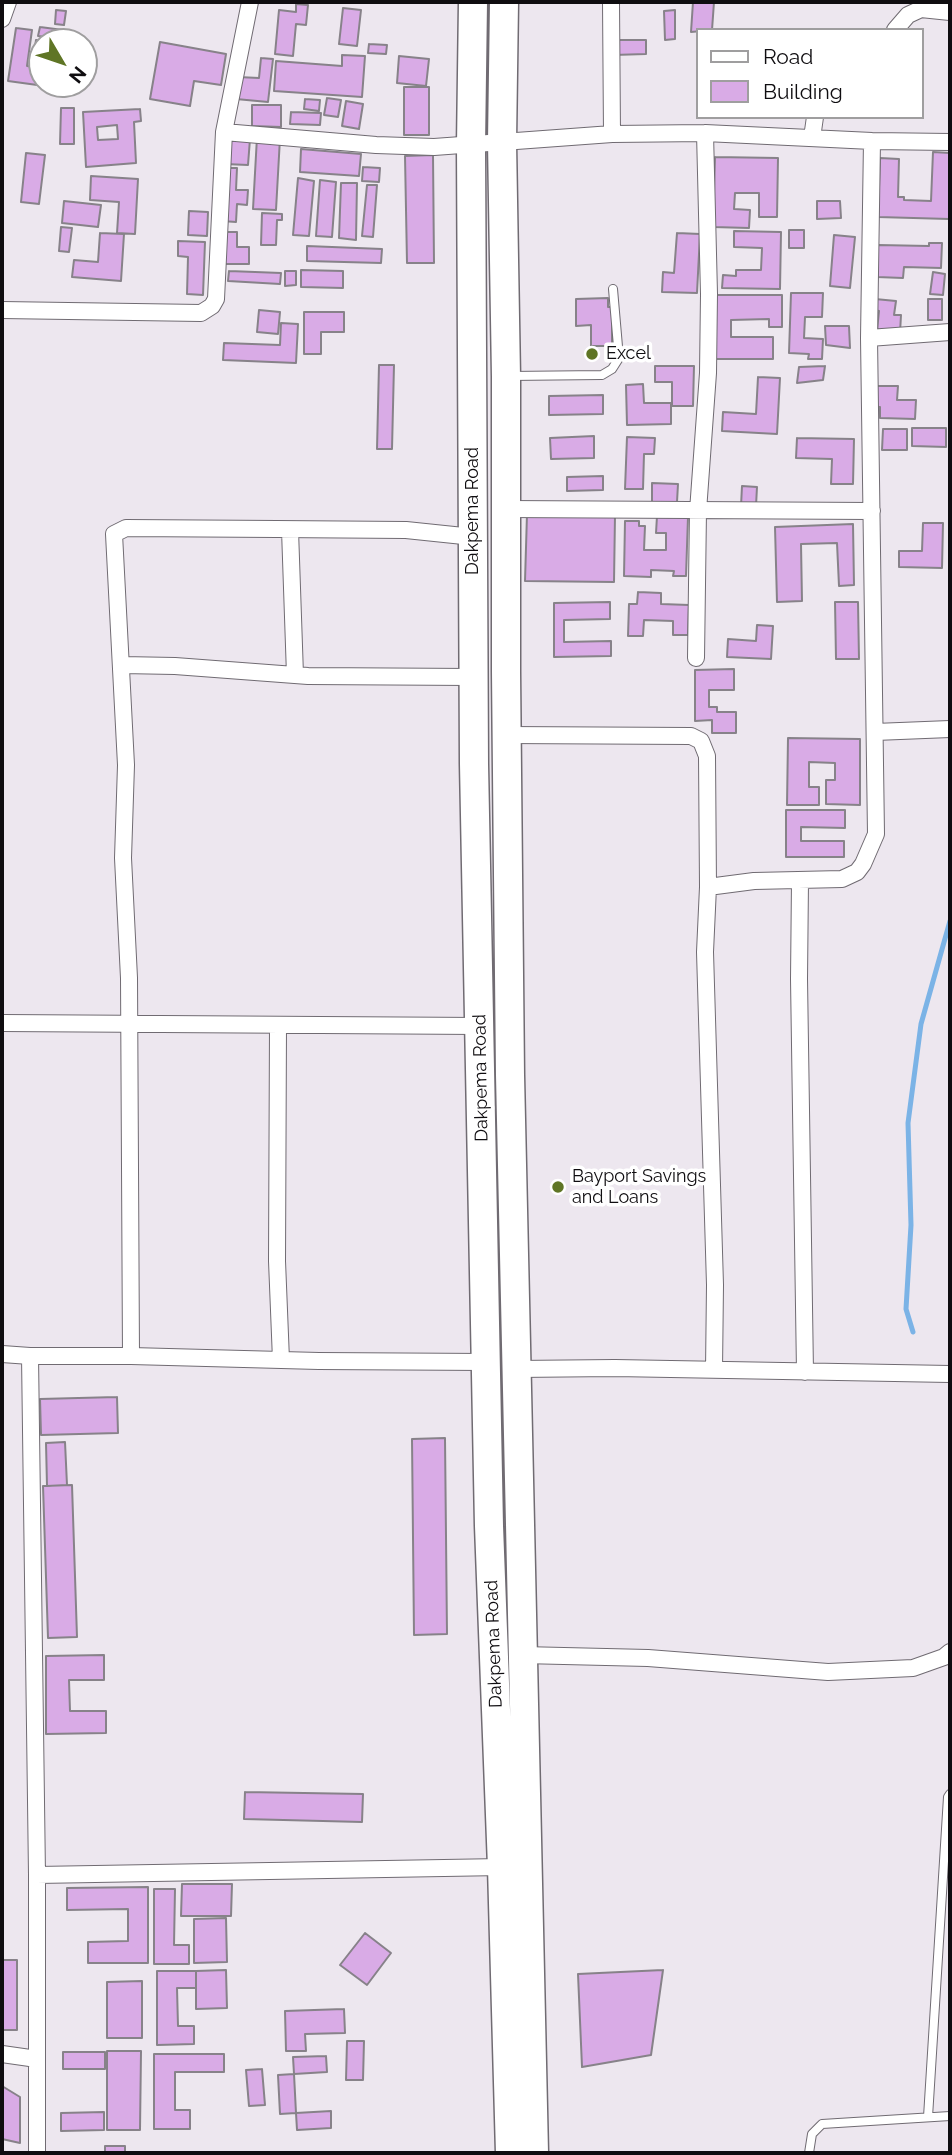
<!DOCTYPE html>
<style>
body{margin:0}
#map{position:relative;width:952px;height:2155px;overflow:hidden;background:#ede7ef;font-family:Raleway,sans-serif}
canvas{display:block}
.frame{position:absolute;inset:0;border:4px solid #0f0d10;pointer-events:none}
.legend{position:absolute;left:696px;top:28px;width:228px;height:91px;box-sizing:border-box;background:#fff;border:2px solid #9f9e9f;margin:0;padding:9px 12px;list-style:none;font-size:21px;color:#0f0d10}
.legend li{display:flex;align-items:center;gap:14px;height:35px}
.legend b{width:35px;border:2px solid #9f9e9f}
.north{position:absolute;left:28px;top:28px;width:70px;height:70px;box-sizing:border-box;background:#fff;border:2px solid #9f9e9f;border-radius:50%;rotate:129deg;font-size:19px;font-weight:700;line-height:28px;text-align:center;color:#0f0d10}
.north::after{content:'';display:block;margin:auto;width:24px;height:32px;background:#5f7525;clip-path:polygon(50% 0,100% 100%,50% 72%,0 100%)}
</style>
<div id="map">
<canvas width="952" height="2155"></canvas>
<div class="frame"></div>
<ul class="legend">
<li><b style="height:9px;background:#fff"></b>Road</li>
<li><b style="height:19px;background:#d9abe6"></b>Building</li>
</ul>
<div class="north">N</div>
</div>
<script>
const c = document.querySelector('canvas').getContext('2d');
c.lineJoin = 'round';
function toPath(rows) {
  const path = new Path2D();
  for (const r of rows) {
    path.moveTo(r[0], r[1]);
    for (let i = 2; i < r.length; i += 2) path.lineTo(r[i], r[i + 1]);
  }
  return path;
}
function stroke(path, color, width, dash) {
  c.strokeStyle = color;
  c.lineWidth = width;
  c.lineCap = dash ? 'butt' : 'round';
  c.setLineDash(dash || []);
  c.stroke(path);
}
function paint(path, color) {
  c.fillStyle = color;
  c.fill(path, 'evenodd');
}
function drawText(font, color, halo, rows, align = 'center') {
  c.font = font + ' Raleway,sans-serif';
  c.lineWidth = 7;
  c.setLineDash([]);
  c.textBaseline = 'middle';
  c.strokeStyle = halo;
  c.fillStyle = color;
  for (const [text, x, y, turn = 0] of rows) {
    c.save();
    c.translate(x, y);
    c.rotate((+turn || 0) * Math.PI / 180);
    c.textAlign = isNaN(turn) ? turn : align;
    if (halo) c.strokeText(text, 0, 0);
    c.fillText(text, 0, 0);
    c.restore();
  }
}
stroke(toPath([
 [913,1332,906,1309,911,1225,908,1123,921,1024,950,921]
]), '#7bb3e6', 5);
const building = toPath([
 [693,2,714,2,712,30,691,32,693,2],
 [296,4,308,5,306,25,296,24,293,56,275,54,279,10,296,12,296,4],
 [343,8,361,10,357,46,339,44,343,8],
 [56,10,66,11,64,25,55,24,56,10],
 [675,10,675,39,665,40,664,11,675,10],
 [40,27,63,30,62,37,77,39,77,42,51,42,52,38,38,36,40,27],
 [16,28,32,30,27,66,42,68,42,84,82,84,81,91,8,81,16,28],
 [36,40,50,42,42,42,42,63,33,62,36,40],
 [612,40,646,40,646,54,613,55,612,40],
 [160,42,226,54,221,85,194,81,190,106,150,99,160,42],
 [369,44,387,45,386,54,368,53,369,44],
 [342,55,365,56,362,97,274,91,276,61,342,66,342,55],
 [399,56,429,59,426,86,397,83,399,56],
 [261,58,273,59,268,102,236,99,238,77,259,78,261,58],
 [404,87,429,87,429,135,404,135,404,87],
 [327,98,341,100,338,117,324,115,327,98],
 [305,99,320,100,319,111,304,109,305,99],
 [346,101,363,104,359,129,342,126,346,101],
 [252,105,281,105,281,127,252,126,252,105],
 [61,108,74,108,74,144,60,144,61,108],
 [140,109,141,121,134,122,136,163,86,167,83,112,140,109],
 [117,125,118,139,98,140,97,127,117,125],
 [291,112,321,113,320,125,290,124,291,112],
 [257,137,280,138,276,210,253,209,257,137],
 [227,138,250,139,248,165,225,164,227,138],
 [301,149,361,154,359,176,300,172,301,149],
 [933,152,950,153,949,219,878,217,880,158,899,159,898,197,904,197,904,200,931,201,933,152],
 [26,153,45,155,39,204,21,202,26,153],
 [433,155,434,263,407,263,405,156,433,155],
 [715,157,778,158,777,217,759,217,759,193,735,193,734,209,750,210,749,228,713,227,715,157],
 [363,167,380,168,379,182,362,181,363,167],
 [227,168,237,168,236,190,248,190,247,205,237,204,236,222,222,221,227,168],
 [91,176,138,179,135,234,117,233,119,202,90,200,91,176],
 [298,178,314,181,309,236,293,235,298,178],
 [320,180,336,182,332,237,316,236,320,180],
 [341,183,357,183,356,240,339,238,341,183],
 [367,185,377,185,373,237,362,236,367,185],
 [64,201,101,205,98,227,62,223,64,201],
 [817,201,840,201,841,218,817,219,817,201],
 [189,211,208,212,207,236,188,235,189,211],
 [262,213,282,214,282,220,277,220,276,245,261,245,262,213],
 [61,227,72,228,69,252,59,251,61,227],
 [789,230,804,230,804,248,789,248,789,230],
 [734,231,781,232,780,289,722,288,723,275,736,276,736,270,761,270,762,248,734,247,734,231],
 [221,232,237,232,237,247,249,247,249,264,220,264,221,232],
 [100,233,124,234,121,281,72,277,74,260,98,262,100,233],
 [677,233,700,234,697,293,662,292,663,272,674,273,677,233],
 [834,235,855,237,850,288,830,286,834,235],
 [178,241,205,242,203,295,187,294,188,257,178,256,178,241],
 [929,243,942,243,941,268,904,267,903,278,877,277,878,245,929,246,929,243],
 [307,246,382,249,381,263,307,261,307,246],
 [301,270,343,271,343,288,301,287,301,270],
 [229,271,281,273,280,284,228,281,229,271],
 [285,271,296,271,296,285,285,286,285,271],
 [933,272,945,274,943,295,930,294,933,272],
 [791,293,823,293,822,317,805,317,804,338,823,339,822,359,808,359,809,354,789,353,791,293],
 [713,295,782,295,782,327,769,327,769,319,731,320,731,337,773,337,773,359,712,359,713,295],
 [608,298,608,307,612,307,612,346,591,346,591,325,576,326,576,299,608,298],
 [875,299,896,301,894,315,901,315,900,333,877,331,879,311,874,310,875,299],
 [928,299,942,299,942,320,928,320,928,299],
 [259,310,280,312,278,334,257,332,259,310],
 [304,312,344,312,344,332,321,332,321,354,304,354,304,312],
 [281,323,298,324,296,363,223,360,224,343,280,345,281,323],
 [825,326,849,326,850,348,826,345,825,326],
 [379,365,394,365,392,449,377,449,379,365],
 [655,366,694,366,693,406,672,406,672,382,655,382,655,366],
 [825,366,823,380,797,383,799,367,825,366],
 [758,377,780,378,777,434,722,431,723,412,756,414,758,377],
 [643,384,644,403,671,403,671,424,627,425,626,385,643,384],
 [875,386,898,386,897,400,916,400,915,419,880,418,880,407,874,407,875,386],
 [603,395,603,414,549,415,549,396,603,395],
 [912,428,946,428,946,447,912,446,912,428],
 [883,429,907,429,907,450,882,450,883,429],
 [594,436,594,458,551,459,550,438,594,436],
 [627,437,655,438,654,454,644,454,643,489,625,489,627,437],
 [797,438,854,439,853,484,831,484,832,459,796,458,797,438],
 [603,476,603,490,567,491,567,477,603,476],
 [652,483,678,484,677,502,652,502,652,483],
 [742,486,757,487,756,506,741,506,742,486],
 [527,514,615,515,614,582,525,581,527,514],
 [657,516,688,517,686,576,673,576,674,571,651,570,651,577,624,576,625,521,639,521,639,526,645,526,644,550,666,550,666,533,656,533,657,516],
 [923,523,943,523,942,568,899,567,899,551,922,551,923,523],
 [853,524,854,585,839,586,837,543,801,544,802,601,777,602,775,527,853,524],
 [638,592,661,593,661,604,689,605,688,635,673,635,673,621,644,620,643,636,628,636,629,604,637,604,638,592],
 [610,602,610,619,564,620,564,642,611,641,611,656,554,657,554,603,610,602],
 [835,602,858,602,859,659,836,659,835,602],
 [757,625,773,626,771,659,727,657,728,639,756,641,757,625],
 [734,669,734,690,709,690,709,707,717,707,717,712,736,712,736,733,712,733,712,720,695,721,695,670,734,669],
 [788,738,860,739,860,805,826,804,826,780,835,780,835,763,809,762,809,787,819,787,819,805,787,805,788,738],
 [786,810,845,810,845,828,801,827,801,841,844,841,844,857,786,857,786,810],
 [117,1397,118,1433,41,1435,40,1399,117,1397],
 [445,1438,447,1634,414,1635,412,1439,445,1438],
 [65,1442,67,1485,47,1486,46,1443,65,1442],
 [72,1485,77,1637,48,1638,43,1486,72,1485],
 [104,1655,104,1680,69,1680,70,1711,106,1711,106,1733,46,1734,46,1656,104,1655],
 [245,1792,363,1794,362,1822,244,1819,245,1792],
 [182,1884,232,1884,231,1916,181,1916,182,1884],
 [148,1887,148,1963,88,1963,88,1942,128,1941,128,1909,67,1910,67,1888,148,1887],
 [154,1889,175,1889,174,1945,189,1945,189,1964,154,1964,154,1889],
 [226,1918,227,1962,194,1963,194,1919,226,1918],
 [365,1933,391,1953,367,1985,340,1965,365,1933],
 [2,1960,17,1960,17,2030,2,2030,2,1960],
 [226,1970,227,2008,196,2009,196,1971,226,1970],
 [663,1970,651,2055,582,2067,578,1974,663,1970],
 [157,1971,196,1971,196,1988,177,1988,178,2026,194,2026,194,2044,157,2045,157,1971],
 [142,1981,142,2038,107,2038,107,1982,142,1981],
 [344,2009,345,2033,305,2034,306,2051,286,2051,285,2011,344,2009],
 [347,2041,364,2041,363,2080,346,2080,347,2041],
 [107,2051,141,2051,140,2130,107,2130,107,2051],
 [63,2052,105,2052,105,2069,63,2069,63,2052],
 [154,2054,224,2054,224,2072,175,2072,175,2110,190,2110,190,2129,154,2129,154,2054],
 [326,2056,327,2072,294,2074,293,2057,326,2056],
 [262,2069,265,2105,249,2106,246,2070,262,2069],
 [294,2074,296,2113,280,2114,278,2075,294,2074],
 [2,2086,20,2097,20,2143,2,2139,2,2086],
 [331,2111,331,2128,297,2130,296,2113,331,2111],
 [104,2112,104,2130,61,2131,61,2113,104,2112],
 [105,2146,125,2146,125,2153,105,2153,105,2146]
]);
paint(building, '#d9abe6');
stroke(building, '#878289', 2);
const lane = toPath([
 [509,376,602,375,612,369,619,358,613,289],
 [928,2117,948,1797,950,1794],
 [809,2153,812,2134,822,2124,950,2116]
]);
const street = toPath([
 [611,2,612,134],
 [2,19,8,2],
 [895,30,908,15,921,9,950,12],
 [224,132,376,145,434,147,612,134,705,133,872,141,950,142],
 [812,138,815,117],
 [2,310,201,313,212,306,216,299,224,132,250,2],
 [869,338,950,332],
 [506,509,872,511],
 [290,530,295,675],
 [696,658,698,511,708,373,709,294,705,133],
 [122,665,175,666,308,676,472,677],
 [875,732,950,729],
 [506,735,691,736,701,741,707,756,708,887,705,952,715,1285,714,1370],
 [800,881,799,979,805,1372],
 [708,887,754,881,842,879,857,872,863,864,876,834,869,338,872,141],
 [2,1023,480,1026],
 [278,1026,277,1261,281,1360],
 [2,1354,30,1356,131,1356,319,1361,486,1362],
 [30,1356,37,1875,37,2153],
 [131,1356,129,978,123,858,126,765,114,534,126,528,277,529,406,530,473,537],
 [516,1369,615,1368,950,1374],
 [522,1655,648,1658,828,1672,913,1668,944,1657,950,1652],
 [37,1875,502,1867],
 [2,2054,37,2059]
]);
const highway = toPath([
 [473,2,471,145,474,764,489,1526,502,1867,510,2153],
 [504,2,502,142,506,377,506,672,510,1075,534,2153]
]);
stroke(lane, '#706b72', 10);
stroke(street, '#706b72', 18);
stroke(highway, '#706b72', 31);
stroke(lane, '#fff', 8);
stroke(street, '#fff', 16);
stroke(highway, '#fff', 28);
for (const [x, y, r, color] of [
 [592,354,7,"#5f7525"],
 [558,1187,7,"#5f7525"]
]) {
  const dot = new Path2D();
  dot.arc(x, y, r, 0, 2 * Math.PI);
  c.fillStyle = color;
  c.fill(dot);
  stroke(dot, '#fff', 2.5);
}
drawText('18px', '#0f0d10', '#fff', [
 ["Excel",606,354],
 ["Bayport Savings",572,1177],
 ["and Loans",572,1198]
], 'left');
drawText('18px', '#0f0d10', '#fff', [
 ["Dakpema Road",473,511,-90],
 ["Dakpema Road",481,1078,-91],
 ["Dakpema Road",494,1644,-92]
]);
</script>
